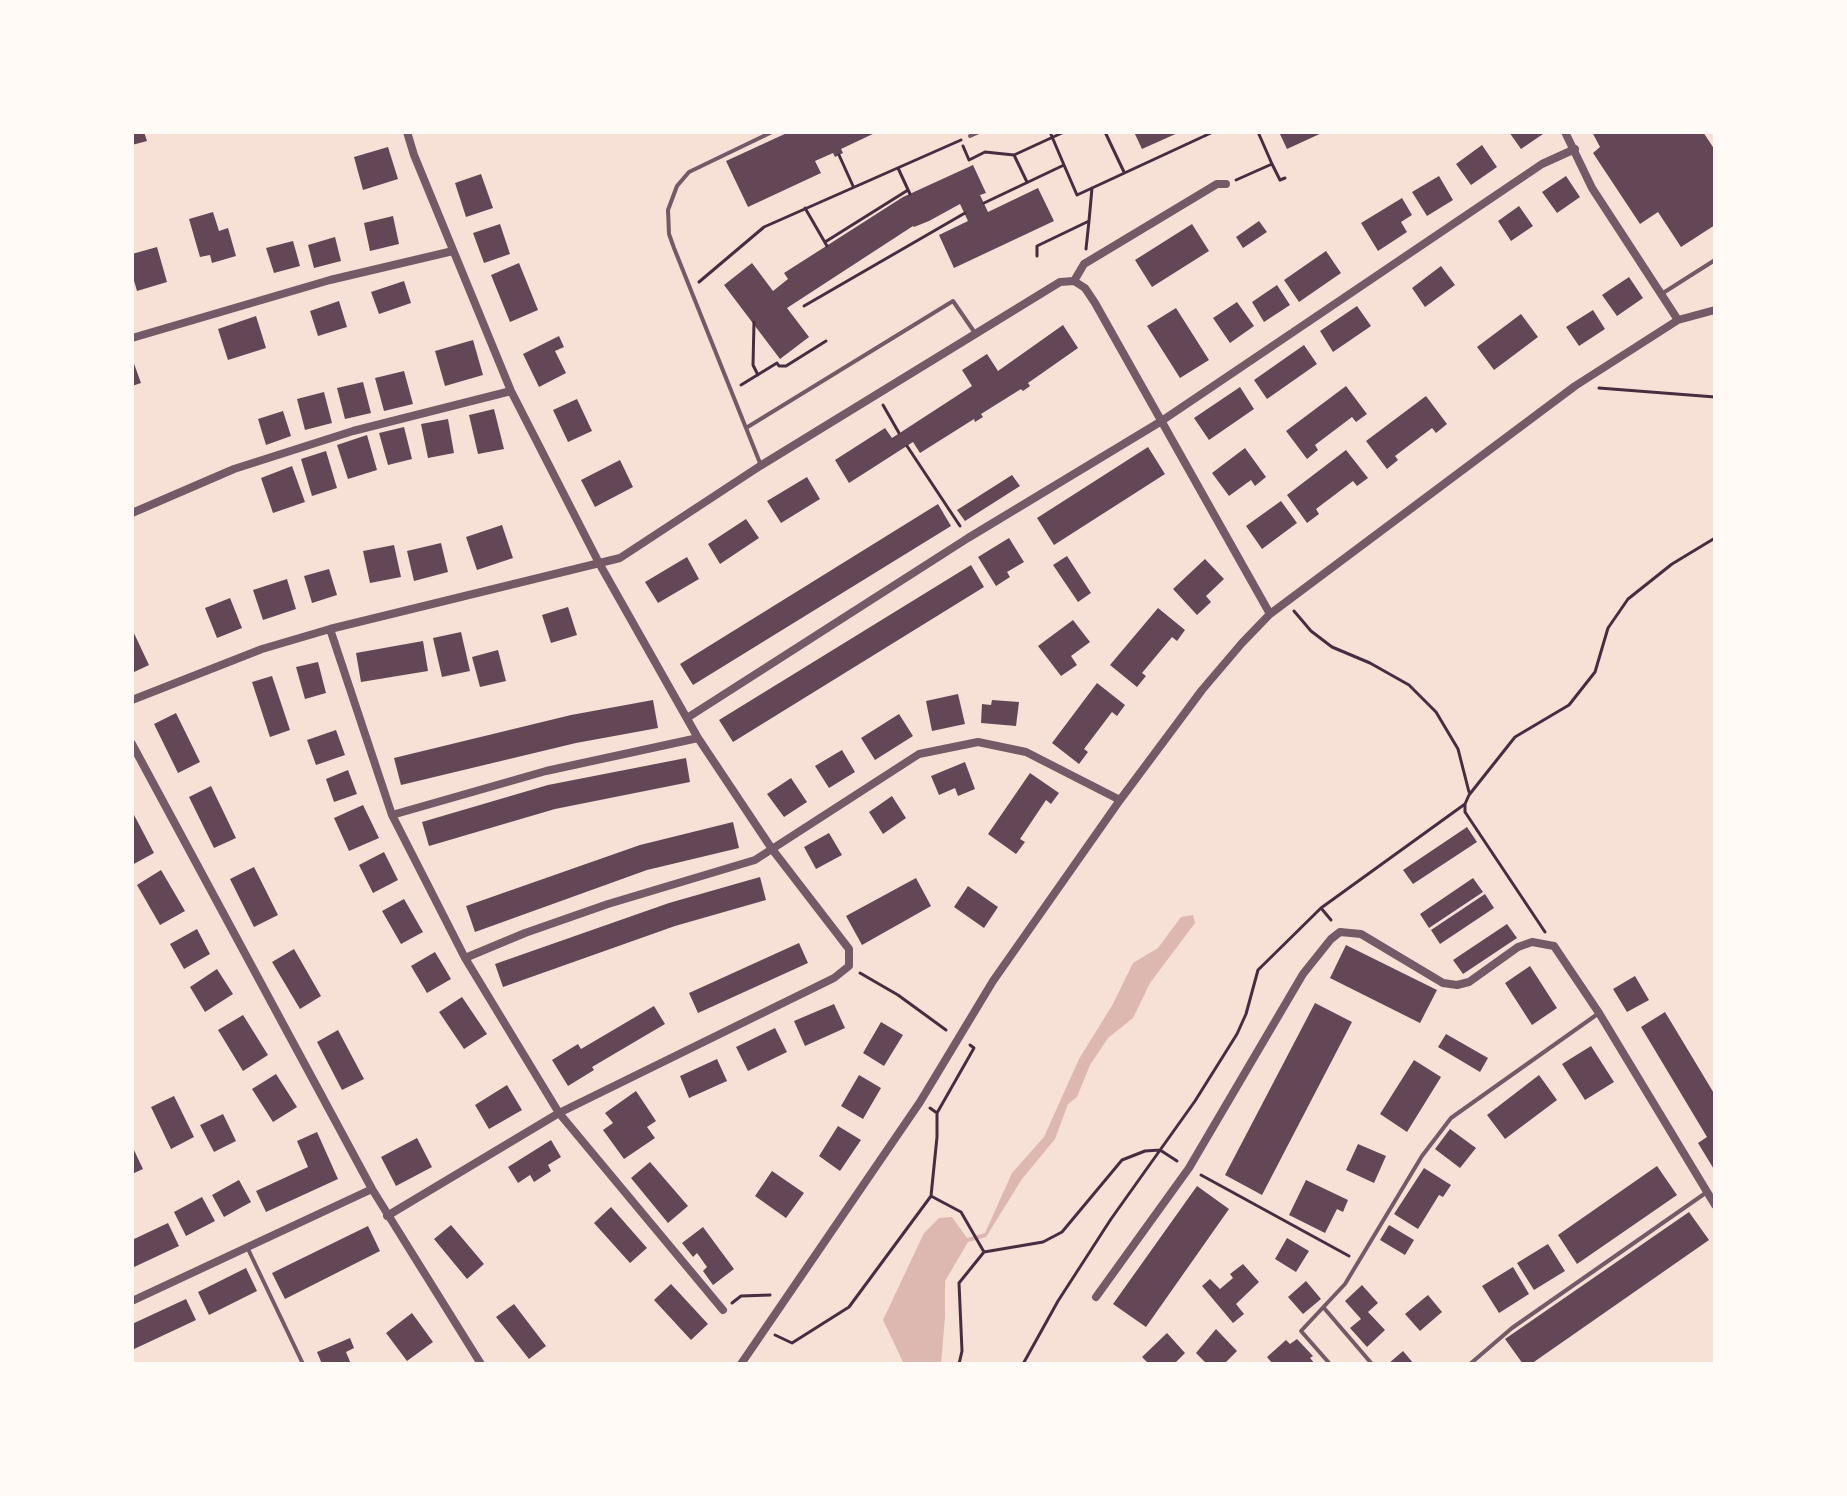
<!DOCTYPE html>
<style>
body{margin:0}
#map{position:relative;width:1847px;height:1496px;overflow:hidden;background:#f7e1d7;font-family:"Fira Sans",sans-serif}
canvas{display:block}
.frame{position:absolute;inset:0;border:134px solid #fffaf5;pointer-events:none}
</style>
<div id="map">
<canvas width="1847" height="1496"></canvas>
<div class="frame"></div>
</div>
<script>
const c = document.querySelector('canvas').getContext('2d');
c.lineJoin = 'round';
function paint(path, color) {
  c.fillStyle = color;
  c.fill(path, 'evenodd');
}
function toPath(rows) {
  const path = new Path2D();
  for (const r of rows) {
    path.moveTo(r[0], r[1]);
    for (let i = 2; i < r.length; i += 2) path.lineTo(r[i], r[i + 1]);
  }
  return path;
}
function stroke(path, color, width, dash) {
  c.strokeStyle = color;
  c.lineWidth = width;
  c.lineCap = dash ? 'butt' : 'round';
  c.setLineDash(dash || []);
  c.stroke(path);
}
paint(toPath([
 [1193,915,1195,923,1150,983,1133,1018,1108,1038,1090,1065,1077,1097,1068,1104,1055,1139,1022,1179,986,1237,968,1242,945,1281,945,1317,941,1364,904,1364,883,1320,924,1233,939,1218,952,1217,967,1238,985,1233,1012,1173,1044,1137,1079,1059,1113,1004,1133,963,1158,948,1181,917]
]), '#dcb8b0');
paint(toPath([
 [132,132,144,132,147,141,132,145],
 [789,132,877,132,841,149,843,153,835,157,833,153,815,161,821,173,748,207,726,161],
 [1134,132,1180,132,1142,149],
 [1279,132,1324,132,1287,149],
 [1509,132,1546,132,1521,149],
 [1592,132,1703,132,1715,150,1715,225,1681,247,1658,212,1640,224,1593,153,1600,147],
 [1482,145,1497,167,1471,185,1456,164],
 [388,147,398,179,363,190,354,157],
 [973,165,986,193,980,195,988,212,1038,188,1054,221,954,268,939,235,968,221,960,204,929,221,914,227,913,226,787,308,809,337,780,359,724,285,752,263,773,291,788,279,784,273,903,197],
 [481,174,493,208,466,217,455,183],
 [1439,176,1453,200,1427,216,1412,192],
 [1566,176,1580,197,1557,213,1542,192],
 [1402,198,1412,215,1401,222,1407,232,1378,251,1361,223],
 [1519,206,1533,226,1511,241,1498,221],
 [213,212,219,231,228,228,236,256,212,263,210,255,200,257,189,219],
 [393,216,399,244,370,251,364,223],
 [1259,221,1267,232,1243,248,1236,237],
 [500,224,510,254,484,263,473,233],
 [1192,224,1209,251,1152,287,1135,260],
 [335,237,341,261,314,268,308,245],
 [293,241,300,266,274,273,266,248],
 [157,247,167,282,137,291,132,274,132,254],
 [1326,251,1341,273,1299,302,1284,280],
 [519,263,538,310,510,322,491,275],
 [1441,266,1455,285,1425,307,1412,288],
 [1629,277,1643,298,1617,316,1602,295],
 [404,281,411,303,379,314,371,292],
 [1277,285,1290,305,1264,322,1252,302],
 [339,301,347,327,318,336,310,311],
 [1237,302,1254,326,1230,343,1213,318],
 [1357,306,1371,326,1333,352,1320,331],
 [1176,308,1209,360,1180,378,1147,326],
 [1593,310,1605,329,1579,346,1566,327],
 [1521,314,1538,337,1494,370,1477,347],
 [256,316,266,348,228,360,218,329],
 [1063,325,1078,348,1028,383,1030,386,1023,391,1021,389,981,414,983,417,975,422,974,419,920,453,913,442,849,483,835,460,885,428,892,438,972,386,962,370,987,354,998,371],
 [559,336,564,347,555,351,566,373,539,387,523,354],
 [473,340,483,375,445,386,435,351],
 [1304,345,1317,364,1267,399,1254,380],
 [132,358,141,383,132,386],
 [404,371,413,404,384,411,375,378],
 [363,382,371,413,345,419,337,388],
 [1346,386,1367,414,1356,422,1352,417,1315,445,1318,450,1307,459,1286,431],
 [1240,387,1254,409,1209,440,1194,418],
 [324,392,332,423,305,430,297,399],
 [1426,396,1447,424,1436,433,1432,428,1395,456,1398,460,1387,469,1366,441],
 [577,399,592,431,568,442,553,410],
 [494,409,504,449,478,454,469,415],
 [283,411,291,436,266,445,258,419],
 [448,419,454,453,428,458,421,424],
 [404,427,412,459,388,465,379,433],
 [367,435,377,470,348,479,337,445],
 [1148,447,1165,474,1054,545,1037,518],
 [1245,448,1266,477,1255,486,1251,480,1229,496,1212,473],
 [1346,450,1368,478,1357,486,1353,481,1316,509,1319,514,1307,523,1287,495],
 [326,451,337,488,312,496,301,459],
 [620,460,633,487,595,507,581,480],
 [292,466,305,502,273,513,261,478],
 [1012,475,1020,486,965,521,957,510],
 [807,477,820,499,781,523,767,501],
 [1281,501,1297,523,1262,549,1246,526],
 [938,504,951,526,693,685,680,664],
 [746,519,759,538,720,564,708,544],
 [502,525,513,558,477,570,466,537],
 [1009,538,1024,562,1007,572,1010,577,996,586,978,557],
 [441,543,448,572,414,581,407,551],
 [394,545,401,577,370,583,363,551],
 [1067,556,1091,593,1078,602,1053,565],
 [687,557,699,579,658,603,645,582],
 [1205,559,1224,579,1206,596,1211,602,1197,615,1173,589],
 [971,565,984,587,733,742,719,720],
 [329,569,337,595,312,603,304,576],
 [287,579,296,609,263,620,253,590],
 [230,598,242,628,217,638,205,608],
 [568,607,577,635,551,643,542,615],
 [1158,608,1185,630,1177,641,1172,637,1142,673,1146,676,1137,687,1110,665],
 [1073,620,1090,642,1071,656,1077,665,1061,676,1038,646],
 [132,629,149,665,132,673],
 [461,632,470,671,442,677,433,638],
 [423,641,428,671,361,682,356,653],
 [498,650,506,681,480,687,472,657],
 [318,662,326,693,305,699,296,667],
 [272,676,290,730,270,737,252,682],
 [1097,683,1125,705,1117,716,1112,712,1084,749,1088,752,1079,764,1052,743],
 [958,694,965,724,932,731,926,701],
 [653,700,658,728,576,743,401,785,394,758,571,715],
 [992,700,1019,702,1016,726,981,723,982,704,991,705],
 [176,713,200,762,178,773,154,724],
 [899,714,913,736,875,760,861,738],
 [336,730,345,755,316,765,307,740],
 [842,750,855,772,829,788,815,766],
 [686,758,690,782,555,809,429,846,422,822,548,785],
 [965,762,975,789,958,796,955,788,939,795,931,776],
 [348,770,357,794,334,802,326,779],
 [1030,773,1059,793,1051,804,1046,800,1020,839,1025,842,1016,854,988,834],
 [791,778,807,802,784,817,767,794],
 [211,786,236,838,214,848,189,797],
 [892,796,906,818,883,834,869,812],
 [363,805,379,838,349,851,334,818],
 [132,811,154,853,132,865],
 [733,822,739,848,647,870,475,932,466,906,640,845],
 [1467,827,1477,842,1413,884,1403,870],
 [829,833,842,855,816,869,804,847],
 [384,852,398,880,373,893,359,865],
 [254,867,278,915,254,927,230,879],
 [161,870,185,911,160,925,137,885],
 [760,877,766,900,675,926,503,987,495,964,669,903],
 [916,878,931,906,862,945,846,916],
 [1473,878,1483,892,1429,928,1420,914],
 [968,886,998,907,984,928,954,907],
 [1485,894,1494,908,1440,944,1431,930],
 [404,899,423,932,401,944,382,911],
 [1507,924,1517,938,1463,974,1453,960],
 [197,929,210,954,184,969,170,944],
 [799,943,808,963,698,1013,689,993],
 [1346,945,1437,990,1420,1023,1330,978],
 [294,949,321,996,300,1009,272,962],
 [435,952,451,979,427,993,411,966],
 [1530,966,1557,1008,1532,1025,1505,983],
 [217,969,233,994,205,1012,190,987],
 [1635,976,1649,1000,1627,1012,1613,989],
 [462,997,487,1034,464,1049,439,1012],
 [1315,1003,1352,1022,1262,1195,1225,1175],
 [834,1004,845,1028,805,1046,794,1021],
 [654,1006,665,1024,592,1067,594,1070,568,1086,552,1060,578,1044,581,1049],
 [1665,1012,1715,1095,1715,1171,1698,1143,1707,1137,1641,1027],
 [243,1015,268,1055,243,1071,218,1030],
 [881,1022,903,1035,884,1066,863,1053],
 [775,1028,787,1052,748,1071,736,1047],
 [338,1030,364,1079,342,1090,317,1042],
 [1446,1034,1488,1058,1480,1072,1438,1047],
 [1591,1046,1614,1082,1585,1100,1562,1064],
 [717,1059,727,1081,689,1098,680,1076],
 [1414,1060,1441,1077,1407,1132,1380,1114],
 [276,1074,297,1107,273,1122,252,1089],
 [859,1075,881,1088,863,1119,841,1106],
 [1539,1075,1557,1100,1505,1139,1487,1115],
 [507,1085,522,1110,489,1129,475,1105],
 [636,1091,656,1121,647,1127,655,1138,624,1159,603,1130,613,1123,605,1113],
 [174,1096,194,1137,171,1149,151,1107],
 [223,1114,236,1141,214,1152,200,1125],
 [838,1126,861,1140,840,1171,819,1156],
 [1450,1129,1476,1148,1460,1168,1435,1149],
 [317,1132,338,1179,266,1212,256,1191,308,1167,297,1141],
 [417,1138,432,1167,396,1186,381,1157],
 [551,1140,561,1157,548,1165,551,1171,534,1182,530,1175,518,1183,508,1167],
 [1358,1144,1386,1156,1374,1183,1346,1170],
 [132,1146,143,1169,132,1174],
 [650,1162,688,1206,668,1223,631,1178],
 [1657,1166,1677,1195,1577,1264,1558,1235],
 [1424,1168,1451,1185,1443,1197,1439,1195,1418,1229,1394,1214],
 [772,1171,804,1193,786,1218,755,1196],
 [239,1180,251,1202,224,1217,212,1195],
 [1306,1180,1348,1200,1343,1212,1337,1209,1325,1233,1289,1215],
 [1197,1186,1229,1209,1146,1327,1113,1304],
 [202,1197,215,1221,186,1236,174,1212],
 [611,1207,647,1248,630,1263,594,1223],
 [1689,1212,1709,1240,1531,1364,1523,1364,1505,1339],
 [168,1223,179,1246,132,1268,132,1240],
 [451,1225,484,1264,467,1279,434,1239],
 [1389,1225,1414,1240,1405,1255,1380,1240],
 [368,1226,380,1251,285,1299,272,1273],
 [703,1227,734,1269,713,1285,703,1271,707,1267,697,1253,693,1257,682,1243],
 [1287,1238,1309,1251,1296,1272,1275,1259],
 [1548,1244,1565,1271,1534,1290,1517,1263],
 [1243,1264,1259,1282,1236,1304,1244,1314,1233,1323,1202,1286,1210,1279,1220,1289,1233,1278,1230,1274],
 [1513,1267,1529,1294,1499,1313,1482,1286],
 [246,1268,257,1291,209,1315,198,1292],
 [1306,1281,1321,1299,1303,1314,1288,1297],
 [671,1284,708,1324,691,1340,654,1300],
 [1362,1285,1378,1303,1368,1312,1385,1330,1367,1347,1350,1328,1361,1319,1345,1301],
 [1428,1295,1442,1312,1420,1331,1405,1314],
 [186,1299,196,1320,132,1350,132,1324],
 [514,1304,546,1346,529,1359,496,1317],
 [412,1313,433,1342,407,1361,386,1333],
 [1216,1329,1237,1351,1225,1363,1207,1364,1196,1353],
 [1167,1333,1185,1353,1174,1364,1149,1364,1142,1357],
 [350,1338,354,1348,346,1352,351,1364,322,1364,317,1352],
 [1297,1339,1313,1356,1310,1358,1315,1364,1273,1364,1267,1357,1286,1340,1290,1344],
 [1403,1351,1414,1364,1388,1364]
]), '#644757');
stroke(toPath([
 [1050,132,1064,165],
 [1105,132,1124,172],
 [1258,132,1272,164],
 [963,146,969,160,985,152,1014,155,1027,182],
 [839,155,853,186],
 [1014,155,1064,132],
 [898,168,910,194],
 [1236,180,1272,164,1280,180,1285,178],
 [984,203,1064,165,1077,195,1213,132],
 [805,208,827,246],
 [825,242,908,190],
 [1086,249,1089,221],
 [1037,256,1037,246,1089,221,1092,188],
 [699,282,764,227,961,140],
 [804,306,965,213],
 [754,322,753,365,758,375],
 [741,385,777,363,779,366,786,366,826,341],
 [1599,388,1715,397],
 [883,405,899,433],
 [907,446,960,526],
 [1294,611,1311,631,1332,647,1370,663,1409,685,1436,712,1458,749,1469,792],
 [1465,804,1465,812,1545,932],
 [1321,908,1331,920],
 [860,973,898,995,946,1030],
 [930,1108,937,1113,974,1048,970,1045],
 [1201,1175,1349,1256],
 [931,1196,937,1137,937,1113],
 [732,1303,741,1296,770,1295],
 [775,1335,792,1343,849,1307,931,1196,961,1212,984,1252],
 [959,1364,962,1351,959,1283,984,1252,1043,1242,1062,1232,1122,1160,1145,1151,1160,1150,1177,1161],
 [1023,1364,1058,1301,1111,1219,1195,1101,1237,1034,1246,1014,1258,970,1321,908,1465,804,1469,795,1515,737,1569,705,1595,672,1608,628,1628,599,1672,564,1715,538]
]), '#4a2c40', 3);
stroke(toPath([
 [970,136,979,132],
 [1663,293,1715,260],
 [746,428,953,301,975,333],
 [760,463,674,248,669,234,668,210,677,186,689,172,772,132],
 [248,1249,303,1364],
 [1324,1308,1372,1364],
 [1330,1364,1301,1331,1345,1284,1422,1156,1451,1118,1599,1013],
 [1470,1364,1512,1328,1707,1192]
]), '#755966', 4);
stroke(toPath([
 [1565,132,1592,188,1678,320],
 [1074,281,1085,288,1095,303,1270,614],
 [1074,281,1084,264,1217,184,1226,184],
 [132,338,330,280,453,251],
 [132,513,234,469,353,431,511,391],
 [330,629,392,815,465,958,559,1113,723,1310],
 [132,700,262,649,330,629,620,558,760,466,1060,282,1074,281],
 [687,718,968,538,1160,422,1542,164,1575,149],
 [132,744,372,1189,481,1364],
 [392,815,546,771,698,738],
 [465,958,525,933,608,904,755,860,919,754,978,742,1026,752,1120,800],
 [387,1216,559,1113,834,978,849,966,849,949,772,849,698,738,599,563,511,391,414,155,407,132],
 [1096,1297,1189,1168,1303,974,1331,939,1340,932,1361,934,1443,983,1457,985,1469,982,1518,947,1532,942,1554,946,1599,1013,1715,1205],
 [132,1301,372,1189],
 [741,1364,920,1102,993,981,1120,800,1202,690,1242,643,1270,614,1575,386,1678,320,1715,310]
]), '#755966', 8);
</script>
